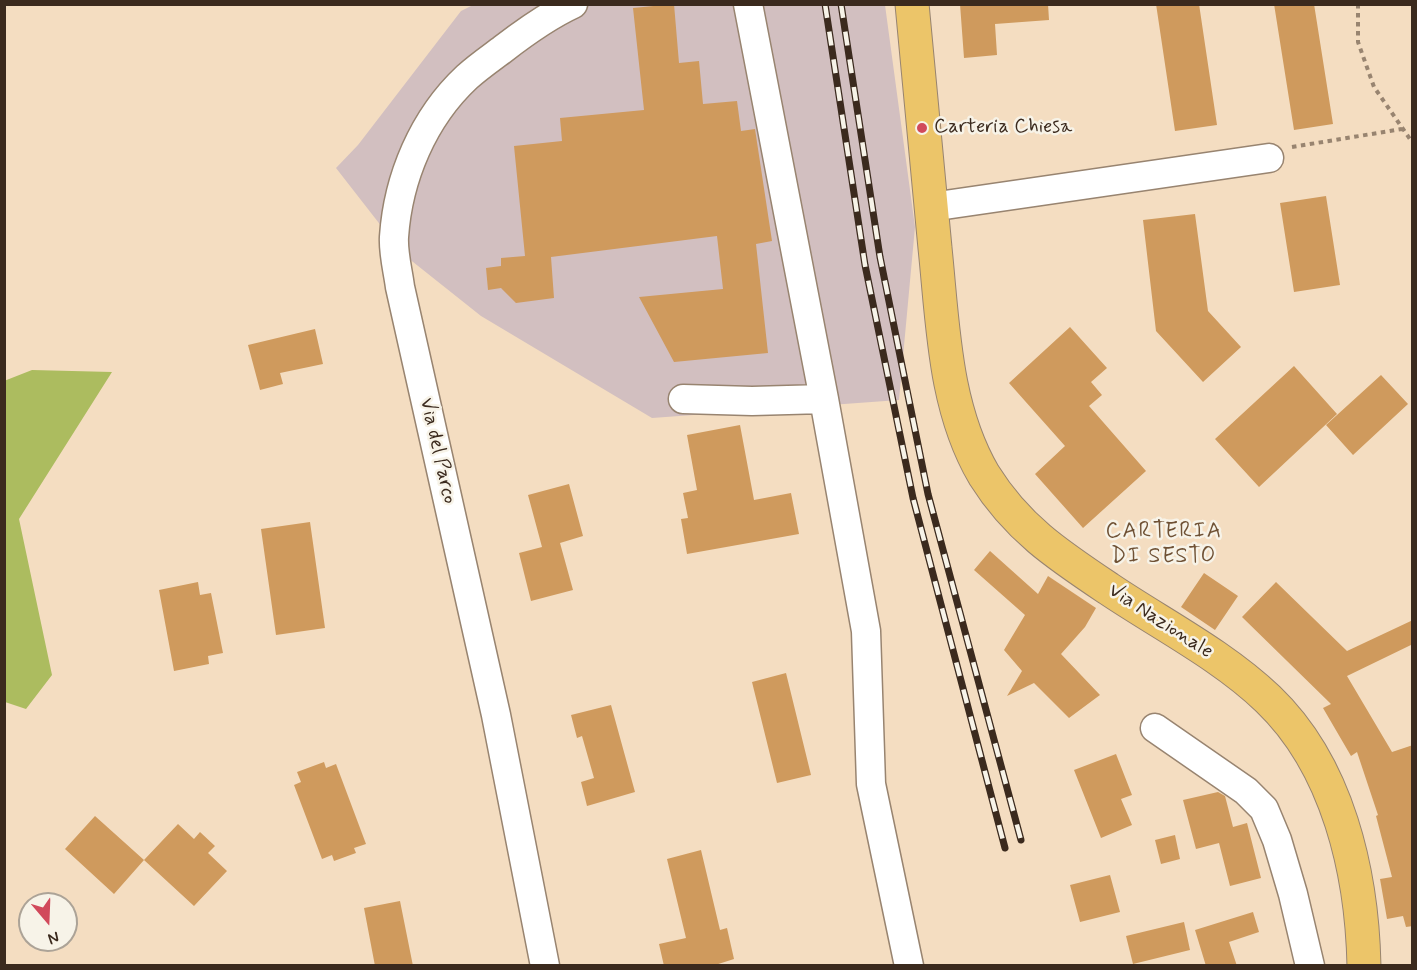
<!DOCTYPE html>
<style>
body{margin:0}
#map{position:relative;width:1417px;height:970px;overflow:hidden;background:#f4ddc1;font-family:Mynerve,sans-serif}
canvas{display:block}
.frame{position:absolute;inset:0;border:6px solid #3b2a1e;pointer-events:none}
.north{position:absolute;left:18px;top:892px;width:60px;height:60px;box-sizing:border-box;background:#f7f3e8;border:2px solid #aca397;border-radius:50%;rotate:161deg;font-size:16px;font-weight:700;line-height:24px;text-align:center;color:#3b2a1e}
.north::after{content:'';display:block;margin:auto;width:21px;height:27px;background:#d1495b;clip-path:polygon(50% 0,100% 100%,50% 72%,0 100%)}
</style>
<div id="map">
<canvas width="1417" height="970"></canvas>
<div class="frame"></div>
<div class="north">N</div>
</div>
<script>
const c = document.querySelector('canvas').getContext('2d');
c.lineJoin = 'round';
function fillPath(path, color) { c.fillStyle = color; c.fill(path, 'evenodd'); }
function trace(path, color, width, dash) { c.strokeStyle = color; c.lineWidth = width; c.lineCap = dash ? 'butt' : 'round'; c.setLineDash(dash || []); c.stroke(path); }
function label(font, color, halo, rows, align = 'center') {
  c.font = font + ' Mynerve,sans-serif'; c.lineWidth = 5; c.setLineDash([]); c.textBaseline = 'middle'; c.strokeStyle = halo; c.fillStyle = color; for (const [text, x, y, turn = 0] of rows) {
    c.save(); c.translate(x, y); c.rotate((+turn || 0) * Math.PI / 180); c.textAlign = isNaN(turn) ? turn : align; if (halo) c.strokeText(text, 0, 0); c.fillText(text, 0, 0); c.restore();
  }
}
fillPath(new Path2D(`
 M 473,5 L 885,5 L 915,227 L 899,400 L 652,418 L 481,316 L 403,254 L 336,168 L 358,145 L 461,11 Z`), '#d2bfc0');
fillPath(new Path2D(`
 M 32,370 L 112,372 L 19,519 L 52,675 L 26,709 L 5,702 L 4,381 Z`), '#acbc5f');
fillPath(new Path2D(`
 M 674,4 L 679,63 L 699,61 L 703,104 L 737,101 L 741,131 L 755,129 L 772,241 L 756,244 L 768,353 L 674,362 L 639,297 L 723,289 L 717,236 L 551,257 L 554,298 L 516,303 L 501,288 L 488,290 L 486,268 L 501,266 L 501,258 L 525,256 L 514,146 L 562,141 L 560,118 L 644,110 L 633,8 Z
 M 960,4 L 1048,4 L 1049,20 L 995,24 L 997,55 L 964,58 Z
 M 1156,4 L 1199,4 L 1217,125 L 1175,131 Z
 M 1274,4 L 1314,4 L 1333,124 L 1294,130 Z
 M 1326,196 L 1340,285 L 1294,292 L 1280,203 Z
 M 1195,214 L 1208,311 L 1241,347 L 1203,382 L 1156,331 L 1143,220 Z
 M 1070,327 L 1107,368 L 1091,382 L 1102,395 L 1089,406 L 1146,471 L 1083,528 L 1035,474 L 1065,446 L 1009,383 Z
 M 315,329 L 323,364 L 280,373 L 283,384 L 260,390 L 248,345 Z
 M 1294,366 L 1337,414 L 1259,487 L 1215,439 Z
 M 1381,375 L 1408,404 L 1353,455 L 1326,425 Z
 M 740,425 L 754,500 L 791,493 L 799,534 L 687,554 L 681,519 L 688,518 L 683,493 L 697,490 L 687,435 Z
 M 569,484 L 583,536 L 560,543 L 573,590 L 531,601 L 519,553 L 542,547 L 528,495 Z
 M 310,522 L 325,628 L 276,635 L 261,529 Z
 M 990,551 L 1038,594 L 1048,576 L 1096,608 L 1085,627 L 1061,654 L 1100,695 L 1069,718 L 1034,683 L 1007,696 L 1022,671 L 1004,650 L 1025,615 L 974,570 Z
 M 1204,573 L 1238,596 L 1215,630 L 1181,607 Z
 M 198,582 L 200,595 L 211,593 L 223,653 L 208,656 L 209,664 L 174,671 L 159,590 Z
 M 1276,582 L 1347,651 L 1413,620 L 1413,644 L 1347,676 L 1392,752 L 1413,745 L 1413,926 L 1406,927 L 1403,916 L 1387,919 L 1380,879 L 1392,877 L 1376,816 L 1378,815 L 1357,752 L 1351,756 L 1323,708 L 1331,704 L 1242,617 Z
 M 786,673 L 811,775 L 777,783 L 752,682 Z
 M 611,705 L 635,792 L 587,806 L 581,782 L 594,778 L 582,736 L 577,738 L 571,715 Z
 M 1116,754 L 1132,795 L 1121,799 L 1132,825 L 1101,838 L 1074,770 Z
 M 324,762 L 326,768 L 336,764 L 366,844 L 354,848 L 356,853 L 334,861 L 332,855 L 322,859 L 294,785 L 301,782 L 297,772 Z
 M 1218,792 L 1225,796 L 1233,827 L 1247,823 L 1261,878 L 1230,886 L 1219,843 L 1196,849 L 1183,800 Z
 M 95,816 L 144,860 L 114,894 L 65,849 Z
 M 178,824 L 194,839 L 200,832 L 215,846 L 208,853 L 227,871 L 194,906 L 144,860 Z
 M 1175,835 L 1180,859 L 1161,864 L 1155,840 Z
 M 701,850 L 720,930 L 727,928 L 734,959 L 712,966 L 664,966 L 659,944 L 686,938 L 667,859 Z
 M 1110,875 L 1120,912 L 1080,922 L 1070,885 Z
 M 400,901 L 413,966 L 375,966 L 364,908 Z
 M 1253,912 L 1259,932 L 1229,942 L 1237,966 L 1206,966 L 1195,930 Z
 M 1184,922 L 1190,950 L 1133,964 L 1126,936 Z`), '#cf9a5d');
const minor = new Path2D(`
 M 748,4 L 824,399 L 866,631 L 871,784 L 909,966
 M 931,207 L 1269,158
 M 683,399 L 752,401 L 824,399
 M 1155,728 L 1246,791 L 1264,809 L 1277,840 L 1293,894 L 1310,966
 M 545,966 L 496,715 L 400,287 C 398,271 393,253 394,237 C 398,178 423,118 467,77 C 478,67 491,58 503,49 C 525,32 547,16 573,4`);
const major = new Path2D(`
 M 912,4 C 919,86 927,167 935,248 C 943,324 944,407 984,475 C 1017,528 1058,555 1109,589 C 1161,624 1222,655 1268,699 C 1338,766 1362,872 1364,966`);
trace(minor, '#988470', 31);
trace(major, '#988470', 35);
trace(new Path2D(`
 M 1358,4 L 1358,42 L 1374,87 L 1412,142
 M 1292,147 L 1402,129`), '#988470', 4, [4.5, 4.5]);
trace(minor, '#fff', 28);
trace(major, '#ecc569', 33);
const rail = new Path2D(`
 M 825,4 L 865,265 L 913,498 L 1005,848
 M 841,4 L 880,257 L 928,494 L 1021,840`);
trace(rail, '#3b2a1e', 7);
trace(rail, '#f7f3e8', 4.5, [14]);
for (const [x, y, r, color] of [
 [922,128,6,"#d1495b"]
]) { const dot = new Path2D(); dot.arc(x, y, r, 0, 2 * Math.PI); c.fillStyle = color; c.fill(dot); trace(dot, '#f7f3e8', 2); }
label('20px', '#3b2a1e', '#f7f3e8', [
 ["Carteria Chiesa",934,128]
], 'left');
label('20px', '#3b2a1e', '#f7f3e8', [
 ["Via del Parco",437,451,77],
 ["Via Nazionale",1160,622,33]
]);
c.letterSpacing = '1.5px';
label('22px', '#6f5134', '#f7f3e8', [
 ["CARTERIA",1164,532],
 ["DI SESTO",1164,557]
]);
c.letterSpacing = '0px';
</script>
